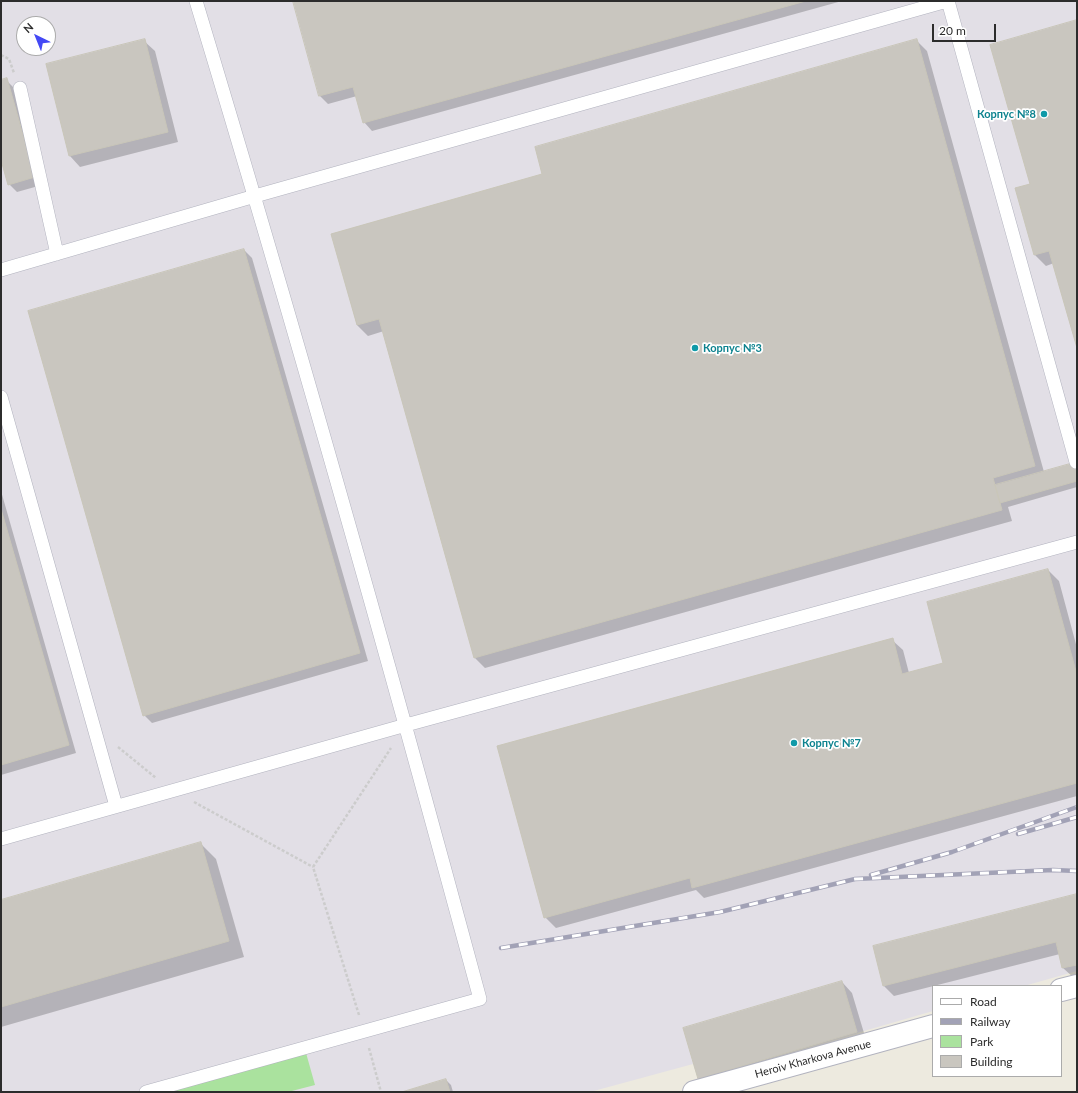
<!DOCTYPE html>
<meta charset="utf-8">
<style>
body{margin:0}
#map{position:relative;width:1078px;height:1093px;overflow:hidden;background:#edeadf;font-family:Lato,sans-serif}
canvas{display:block}
.frame{position:absolute;inset:0;border:2px solid #2c2c2c;pointer-events:none}
.legend{position:absolute;left:932px;top:985px;width:130px;height:92px;box-sizing:border-box;background:#fff;border:1px solid #ababab;margin:0;padding:5px 7px;list-style:none;font-size:12px;color:#2c2c2c}
.legend li{display:flex;align-items:center;gap:8px;height:20px}
.legend b{width:20px;border:1px solid #ababab}
.north{position:absolute;left:16px;top:16px;width:40px;height:40px;box-sizing:border-box;background:#fff;border:1px solid #ababab;border-radius:50%;rotate:317deg;font-size:11px;font-weight:700;line-height:16px;text-align:center;color:#2c2c2c}
.north::after{content:'';display:block;margin:auto;width:14px;height:18px;background:#4449f5;clip-path:polygon(50% 0,100% 100%,50% 72%,0 100%)}
.scale{position:absolute;left:932px;top:24px;width:64px;height:18px;box-sizing:border-box;border:2px solid #2c2c2c;border-top:0;padding-left:5px;font-size:12px;line-height:14px;white-space:nowrap;color:#2c2c2c;-webkit-text-stroke:3px #fff;paint-order:stroke}
</style>
<div id="map">
<canvas width="1078" height="1093"></canvas>
<div class="frame"></div>
<ul class="legend">
<li><b style="height:5px;background:#fff"></b>Road</li>
<li><b style="height:5px;background:#a2a2b6"></b>Railway</li>
<li><b style="height:11px;background:#aae29e"></b>Park</li>
<li><b style="height:11px;background:#c9c6bf"></b>Building</li>
</ul>
<div class="north">N</div>
<div class="scale">20 m</div>
</div>
<script>
const c = document.querySelector('canvas').getContext('2d');
c.lineJoin = 'round';
function fillPath(path, color) { c.fillStyle = color; c.fill(path, 'evenodd'); }
function trace(path, color, width, dash) { c.strokeStyle = color; c.lineWidth = width; c.lineCap = dash ? 'butt' : 'round'; c.setLineDash(dash || []); c.stroke(path); }
function label(font, color, halo, rows, align = 'center') {
  c.font = font + ' Lato,sans-serif'; c.lineWidth = 3.5; c.setLineDash([]); c.textBaseline = 'middle'; c.strokeStyle = halo; c.fillStyle = color; for (const [text, x, y, turn = 0] of rows) {
    c.save(); c.translate(x, y); c.rotate((+turn || 0) * Math.PI / 180); c.textAlign = isNaN(turn) ? turn : align; if (halo) c.strokeText(text, 0, 0); c.fillText(text, 0, 0); c.restore();
  }
}
fillPath(new Path2D(`
 M 1,1 L 1077,1 L 1077,971 L 1024,986 L 933,986 L 933,1011 L 698,1079 L 693,1064 L 590,1092 L 1,1092 ZM 24,24 L 48,24 L 48,48 L 24,48 Z`), '#e2dfe6');
fillPath(new Path2D(`
 M 306,1053 L 315,1085 L 288,1092 L 162,1092 Z`), '#aae29e');
fillPath(new Path2D(`
 M 294,1 L 842,1 L 372,131 L 364,122 L 357,96 L 328,104 L 320,96 Z
 M 1077,21 L 1077,344 L 1054,263 L 1046,266 L 1035,255 L 1016,189 L 1032,184 Z
 M 144,41 L 155,51 L 178,142 L 80,167 L 70,156 Z
 M 917,41 L 927,51 L 1044,472 L 1077,463 L 1077,487 L 1008,507 L 1012,521 L 485,668 L 475,658 L 384,331 L 368,336 L 357,325 L 332,234 L 543,175 Z
 M 6,80 L 14,88 L 42,185 L 17,192 L 9,184 L 1,157 L 1,81 Z
 M 244,250 L 252,258 L 368,661 L 152,723 L 144,715 Z
 M 1,491 L 76,753 L 1,775 Z
 M 1048,570 L 1059,581 L 1077,648 L 1077,796 L 704,898 L 696,890 L 556,928 L 545,917 L 892,640 L 903,650 L 909,673 L 944,664 Z
 M 200,843 L 216,859 L 244,957 L 1,1027 L 1,901 Z
 M 1077,895 L 1077,978 L 1074,978 L 1063,968 L 1060,954 L 894,996 L 884,986 Z
 M 842,982 L 852,993 L 867,1043 L 710,1090 L 699,1079 L 684,1029 Z
 M 446,1080 L 451,1085 L 453,1092 L 406,1092 Z`), '#0003');
const building = new Path2D(`
 M 293,1 L 806,1 L 363,123 L 353,87 L 319,96 Z
 M 1077,20 L 1077,348 L 1049,251 L 1034,255 L 1015,188 L 1030,184 L 990,45 Z
 M 145,39 L 168,132 L 69,156 L 46,64 Z
 M 917,39 L 1035,466 L 993,478 L 1002,510 L 474,658 L 379,319 L 357,325 L 331,234 L 542,174 L 535,147 Z
 M 7,78 L 35,177 L 8,185 L 1,160 L 1,80 Z
 M 244,249 L 360,653 L 143,716 L 28,311 Z
 M 1077,462 L 1077,481 L 1000,503 L 995,485 Z
 M 1,509 L 69,745 L 1,765 Z
 M 1048,569 L 1077,675 L 1077,783 L 692,888 L 690,878 L 544,918 L 497,746 L 893,638 L 902,674 L 943,663 L 927,602 Z
 M 201,842 L 229,941 L 1,1007 L 1,900 Z
 M 1077,894 L 1077,965 L 1062,968 L 1056,942 L 883,986 L 873,946 Z
 M 842,981 L 857,1032 L 698,1079 L 683,1028 Z
 M 446,1079 L 450,1092 L 402,1092 Z`);
fillPath(building, '#c9c6bf');
trace(building, '#c9c6b9', 1);
const lane = new Path2D(`
 M 948,1 L 1076,462
 M 20,88 L 57,254
 M 1,270 L 255,196 L 947,1
 M 1,397 L 116,806
 M 1,839 L 406,725 L 1077,542
 M 146,1092 L 480,999 C 390,665 296,332 196,1`);
const secondary = new Path2D(`
 M 1061,990 L 1077,986
 M 694,1092 L 933,1026`);
trace(lane, '#b2b3bf', 14);
trace(secondary, '#b2b3bf', 24);
trace(new Path2D(`
 M 1,55 L 9,59 L 14,73
 M 118,747 L 156,778
 M 194,802 L 313,867
 M 359,1015 L 313,867 L 391,748
 M 369,1048 L 381,1092`), '#ccc', 2.5, [3, 2]);
trace(lane, '#fff', 13);
trace(secondary, '#fff', 22);
const rail = new Path2D(`
 M 1018,834 L 1077,817
 M 871,875 L 952,852 L 1077,807
 M 501,948 L 720,912 L 855,879 L 1053,870 L 1077,871`);
trace(rail, '#a2a2b6', 4.5);
trace(rail, '#fff', 3, [9]);
for (const [x, y, r, color] of [
 [1044,114,4,"#0f9aa8"],
 [695,348,4,"#0f9aa8"],
 [794,743,4,"#0f9aa8"]
]) { const dot = new Path2D(); dot.arc(x, y, r, 0, 2 * Math.PI); c.fillStyle = color; c.fill(dot); trace(dot, '#fff', 1.5); }
label('bold 11px', '#0d838f', '#fff', [
 ["Корпус №8",1036,114,"right"],
 ["Корпус №3",703,348],
 ["Корпус №7",802,743]
], 'left');
label('11px', '#2c2c2c', '#fff', [
 ["Heroiv Kharkova Avenue",813,1059,-15]
]);
</script>
